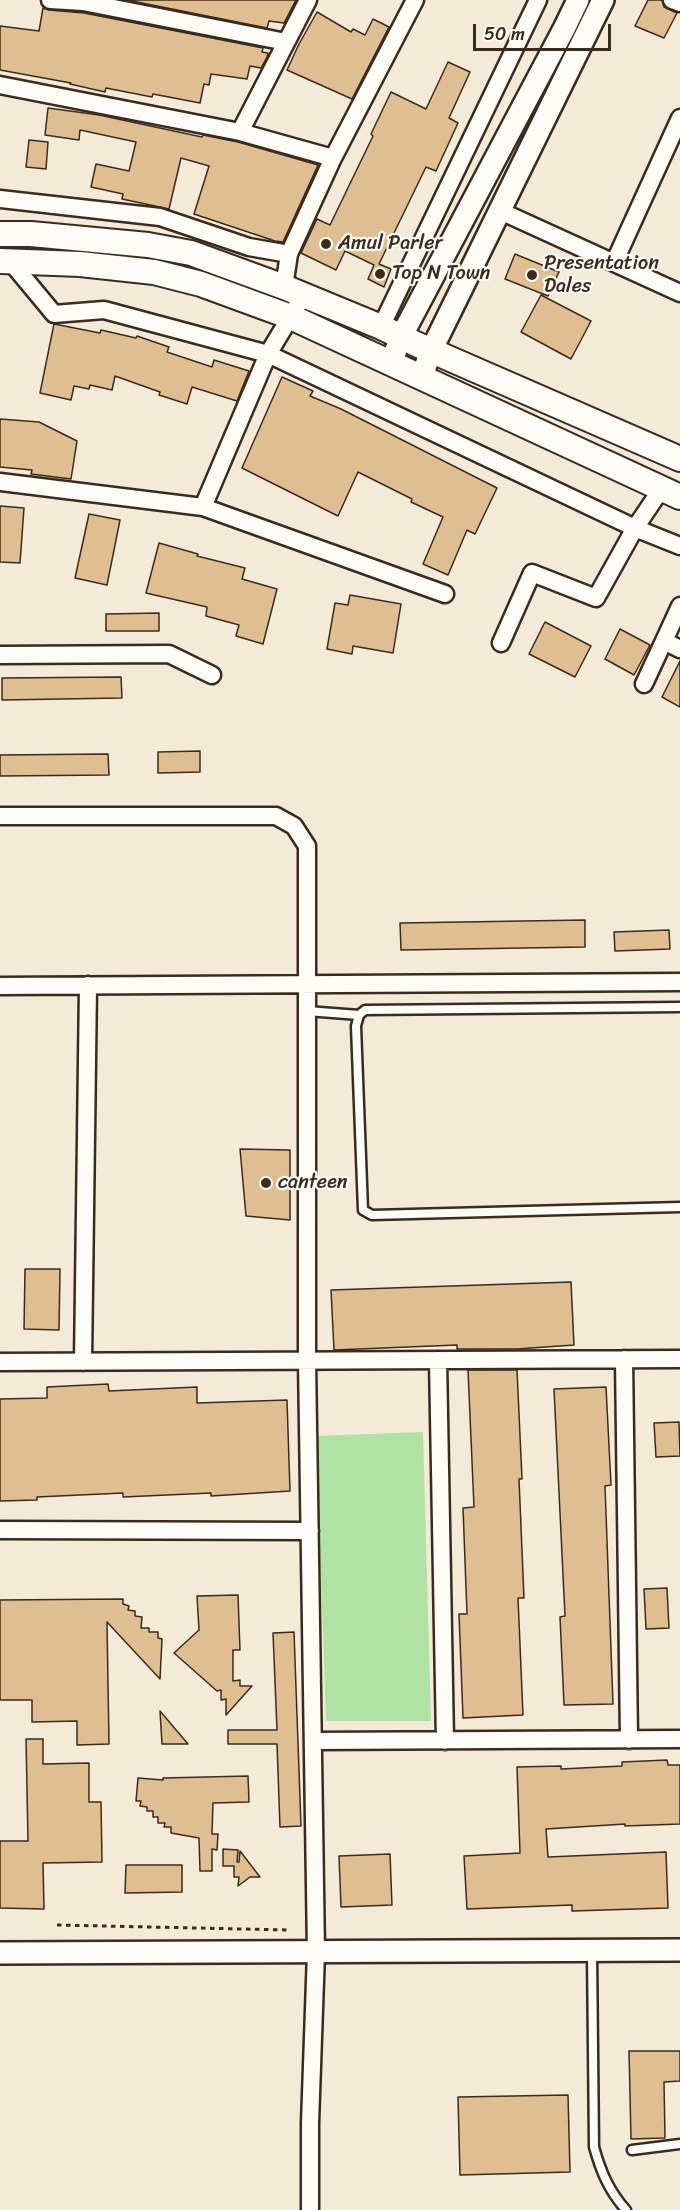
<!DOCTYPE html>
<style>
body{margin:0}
#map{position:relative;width:680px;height:2210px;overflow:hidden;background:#f4ead8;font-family:Sriracha,sans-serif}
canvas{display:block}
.scale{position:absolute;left:473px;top:24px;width:138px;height:27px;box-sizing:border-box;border:3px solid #3b2a1e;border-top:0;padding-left:8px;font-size:18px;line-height:21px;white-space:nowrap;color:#3b2a1e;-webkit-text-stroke:4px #fdfcf7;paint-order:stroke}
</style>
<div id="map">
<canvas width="680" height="2210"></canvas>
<div class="scale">50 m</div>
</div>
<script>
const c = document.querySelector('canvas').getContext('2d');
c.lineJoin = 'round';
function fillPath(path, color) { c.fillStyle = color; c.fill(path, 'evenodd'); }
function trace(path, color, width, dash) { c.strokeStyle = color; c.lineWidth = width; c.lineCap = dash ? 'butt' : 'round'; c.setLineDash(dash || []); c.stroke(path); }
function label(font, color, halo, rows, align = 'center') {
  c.font = font + ' Sriracha,sans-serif'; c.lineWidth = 4.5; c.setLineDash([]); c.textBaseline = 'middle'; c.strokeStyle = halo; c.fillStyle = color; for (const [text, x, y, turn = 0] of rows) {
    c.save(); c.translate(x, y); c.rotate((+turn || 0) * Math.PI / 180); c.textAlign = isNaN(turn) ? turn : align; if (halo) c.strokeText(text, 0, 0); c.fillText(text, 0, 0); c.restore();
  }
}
fillPath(new Path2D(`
 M 423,1432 L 431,1721 L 326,1721 L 316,1436 Z`), '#b0e2a3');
const building = new Path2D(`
 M 127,0 L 296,0 L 284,23 L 269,21 L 267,28 Z
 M 648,0 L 662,0 L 664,7 L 677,13 L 664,38 L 635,26 Z
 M 43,8 L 49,10 L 84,13 L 263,48 L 262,52 L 268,53 L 267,57 L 261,68 L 250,66 L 247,79 L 211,74 L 209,85 L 204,84 L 200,103 L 153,94 L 152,97 L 106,88 L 105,92 L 70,84 L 71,83 L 0,70 L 0,26 L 39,31 Z
 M 317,12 L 351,32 L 353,29 L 365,35 L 373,19 L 389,27 L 352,99 L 287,70 L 299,44 Z
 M 448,62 L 470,72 L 449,118 L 458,123 L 436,171 L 426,167 L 379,264 L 391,269 L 384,287 L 368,279 L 374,265 L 345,251 L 336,270 L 301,253 L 317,219 L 330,225 L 373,136 L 371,134 L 391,92 L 426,109 Z
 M 48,108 L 99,115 L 202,137 L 203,135 L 238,142 L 318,165 L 283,242 L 275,241 L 194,214 L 209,166 L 181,158 L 169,209 L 122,199 L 123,194 L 91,187 L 96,164 L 129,171 L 136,142 L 80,130 L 79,140 L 45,135 Z
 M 29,140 L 48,142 L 46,169 L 26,167 Z
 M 515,254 L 559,272 L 548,296 L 505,279 Z
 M 541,295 L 591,321 L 571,359 L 521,332 Z
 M 54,324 L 100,333 L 101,330 L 136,338 L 137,336 L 169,347 L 167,352 L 212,367 L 214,360 L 249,371 L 237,401 L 192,387 L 187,404 L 159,395 L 160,392 L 115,376 L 112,390 L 90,385 L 89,389 L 74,386 L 71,400 L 40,393 Z
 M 282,377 L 313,391 L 310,396 L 341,409 L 497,488 L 475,534 L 467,530 L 448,575 L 423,564 L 443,517 L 411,502 L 412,499 L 358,472 L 338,516 L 242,468 Z
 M 0,419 L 39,422 L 77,441 L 71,479 L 31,474 L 32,470 L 0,467 Z
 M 0,506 L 24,508 L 20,563 L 0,562 Z
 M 89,514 L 120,520 L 107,585 L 75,578 Z
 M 159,543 L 198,554 L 197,556 L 245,568 L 242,579 L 277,589 L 263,644 L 236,636 L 239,625 L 206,616 L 207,607 L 146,593 Z
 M 350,595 L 401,604 L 393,653 L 353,646 L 352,654 L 327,649 L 335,603 L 348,605 Z
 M 159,613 L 159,631 L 106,631 L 106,614 Z
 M 545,622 L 591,646 L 575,677 L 529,654 Z
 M 620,629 L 650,645 L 634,675 L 605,659 Z
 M 680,661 L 680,707 L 662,697 Z
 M 121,677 L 122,698 L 2,700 L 2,678 Z
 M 200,751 L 200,772 L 158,773 L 158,752 Z
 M 108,754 L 109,775 L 0,776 L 0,755 Z
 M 585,920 L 585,947 L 401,950 L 400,923 Z
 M 669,930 L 670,949 L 615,951 L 614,932 Z
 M 240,1149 L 290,1150 L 290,1220 L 246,1216 Z
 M 25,1269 L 60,1269 L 59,1330 L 24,1329 Z
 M 571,1282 L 574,1345 L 517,1349 L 457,1349 L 457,1345 L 334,1350 L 331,1290 Z
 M 468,1370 L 517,1370 L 522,1479 L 519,1479 L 524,1598 L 518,1598 L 523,1715 L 463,1718 L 459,1614 L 467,1614 L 463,1508 L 474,1507 Z
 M 108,1384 L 109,1391 L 197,1387 L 197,1403 L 287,1400 L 290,1491 L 211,1496 L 211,1493 L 123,1497 L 123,1493 L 37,1497 L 37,1500 L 0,1501 L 0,1399 L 47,1398 L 47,1387 Z
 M 606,1387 L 611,1485 L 605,1486 L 613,1704 L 564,1705 L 560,1617 L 565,1616 L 554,1389 Z
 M 679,1422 L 680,1456 L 656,1457 L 654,1423 Z
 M 667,1588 L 669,1628 L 646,1629 L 644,1589 Z
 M 238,1595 L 240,1650 L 233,1650 L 233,1681 L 240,1680 L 240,1686 L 252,1686 L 226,1715 L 226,1699 L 221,1700 L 221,1690 L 217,1691 L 174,1653 L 199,1630 L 197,1596 Z
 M 123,1599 L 123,1604 L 129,1606 L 128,1610 L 135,1611 L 135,1616 L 142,1617 L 141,1628 L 149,1628 L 149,1632 L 158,1632 L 158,1638 L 162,1639 L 160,1679 L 107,1622 L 109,1744 L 77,1745 L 77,1721 L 32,1722 L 32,1700 L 0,1700 L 0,1600 Z
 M 294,1632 L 301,1826 L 280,1827 L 277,1744 L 228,1744 L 228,1730 L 277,1730 L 273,1633 Z
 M 160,1711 L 188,1744 L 162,1744 Z
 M 26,1739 L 43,1739 L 43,1764 L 89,1763 L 89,1802 L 101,1802 L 102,1862 L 43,1863 L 44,1909 L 0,1908 L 0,1841 L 28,1841 Z
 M 667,1760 L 668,1765 L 680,1765 L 680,1824 L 625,1826 L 625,1824 L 546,1829 L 548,1857 L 666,1852 L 668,1908 L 572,1911 L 572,1905 L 467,1909 L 464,1856 L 520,1853 L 517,1767 L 561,1766 L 561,1769 L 622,1766 L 622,1762 Z
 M 248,1776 L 249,1802 L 213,1803 L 212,1834 L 218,1834 L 217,1850 L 212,1849 L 212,1871 L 200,1871 L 199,1838 L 171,1833 L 171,1827 L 164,1827 L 165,1823 L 158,1823 L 158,1817 L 153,1817 L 153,1811 L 147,1811 L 147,1807 L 140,1806 L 141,1801 L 136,1801 L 138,1778 L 163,1780 L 163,1778 Z
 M 223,1849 L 238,1850 L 237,1862 L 239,1862 L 240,1851 L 260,1877 L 250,1877 L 238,1886 L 239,1877 L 234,1877 L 234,1866 L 223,1866 Z
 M 390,1854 L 392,1905 L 341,1907 L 339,1856 Z
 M 126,1865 L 182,1865 L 182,1892 L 125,1893 Z
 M 629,2051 L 680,2051 L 680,2081 L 664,2082 L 665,2138 L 631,2139 Z
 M 568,2095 L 570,2172 L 460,2175 L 458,2097 Z`);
fillPath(building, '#dfbf91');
trace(building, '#3b2a1e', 1.5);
const service = new Path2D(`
 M 680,1007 L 365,1010 L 359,1015 L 356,1026 L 363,1210 L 372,1215 L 680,1207
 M 307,1011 L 359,1015
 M 592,1952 L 594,2147 C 601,2172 609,2191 626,2210
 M 632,2150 L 680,2144`);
const minor = new Path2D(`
 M 50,0 L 83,2 L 286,42
 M 672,0 L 680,3
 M 0,85 L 240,132 L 333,158
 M 240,132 L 308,0
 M 0,199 L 160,217 L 249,247 L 289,254
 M 498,210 L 680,293
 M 10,261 L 54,314 L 104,310 L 268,354 L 635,528 L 680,546
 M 614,263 L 680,118
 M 284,287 L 289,254 L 333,158 L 415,0
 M 381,327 L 538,0
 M 0,482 L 203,507 L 445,594
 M 203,507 L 268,354 L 303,296
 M 680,606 L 664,641 L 680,649
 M 501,643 L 532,573 L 596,598 L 635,528 L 662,488
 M 0,655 L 169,654 L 212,675
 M 644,684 L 664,641
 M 0,816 L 276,816 L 294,826 L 307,846 L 307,1361 L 316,1952 L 310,2123 L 310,2210
 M 0,986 L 680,982
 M 624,1359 L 629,1740
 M 438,1360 L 445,1741
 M 0,1362 L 680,1359
 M 83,1362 L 88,985
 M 0,1530 L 310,1531
 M 313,1741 L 680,1739`);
const tertiary = new Path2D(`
 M 391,363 L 401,337 L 565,27 L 578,0
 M 422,376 L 431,351 L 603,0
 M 0,1953 L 680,1950`);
const secondary = new Path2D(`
 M 0,234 L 31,234 L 148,245 L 191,253 L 284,287 L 381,327 L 416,344 L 680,459
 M 0,261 L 80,264 L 154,272 L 201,284 L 291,317 L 680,497`);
trace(service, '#3b2a1e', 13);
trace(minor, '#3b2a1e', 21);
trace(tertiary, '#3b2a1e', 26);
trace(secondary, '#3b2a1e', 28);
trace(new Path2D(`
 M 57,1925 L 289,1930`), '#3b2a1e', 3, [4.5, 4.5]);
trace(service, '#fdfcf7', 8);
trace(minor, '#fdfcf7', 16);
trace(tertiary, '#fdfcf7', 21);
trace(secondary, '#fdfcf7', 24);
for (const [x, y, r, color] of [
 [326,244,6,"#3b2a1e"],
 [380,274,6,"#3b2a1e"],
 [532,275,6,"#3b2a1e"],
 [266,1183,6,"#3b2a1e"]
]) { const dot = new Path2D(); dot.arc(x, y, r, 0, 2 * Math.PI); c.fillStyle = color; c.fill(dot); trace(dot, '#fdfcf7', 2); }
label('20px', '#3b2a1e', '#fdfcf7', [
 ["Amul Parler",338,244],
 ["Presentation",544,264],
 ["Dales",544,287],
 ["Top N Town",392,274],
 ["canteen",278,1183]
], 'left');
</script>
